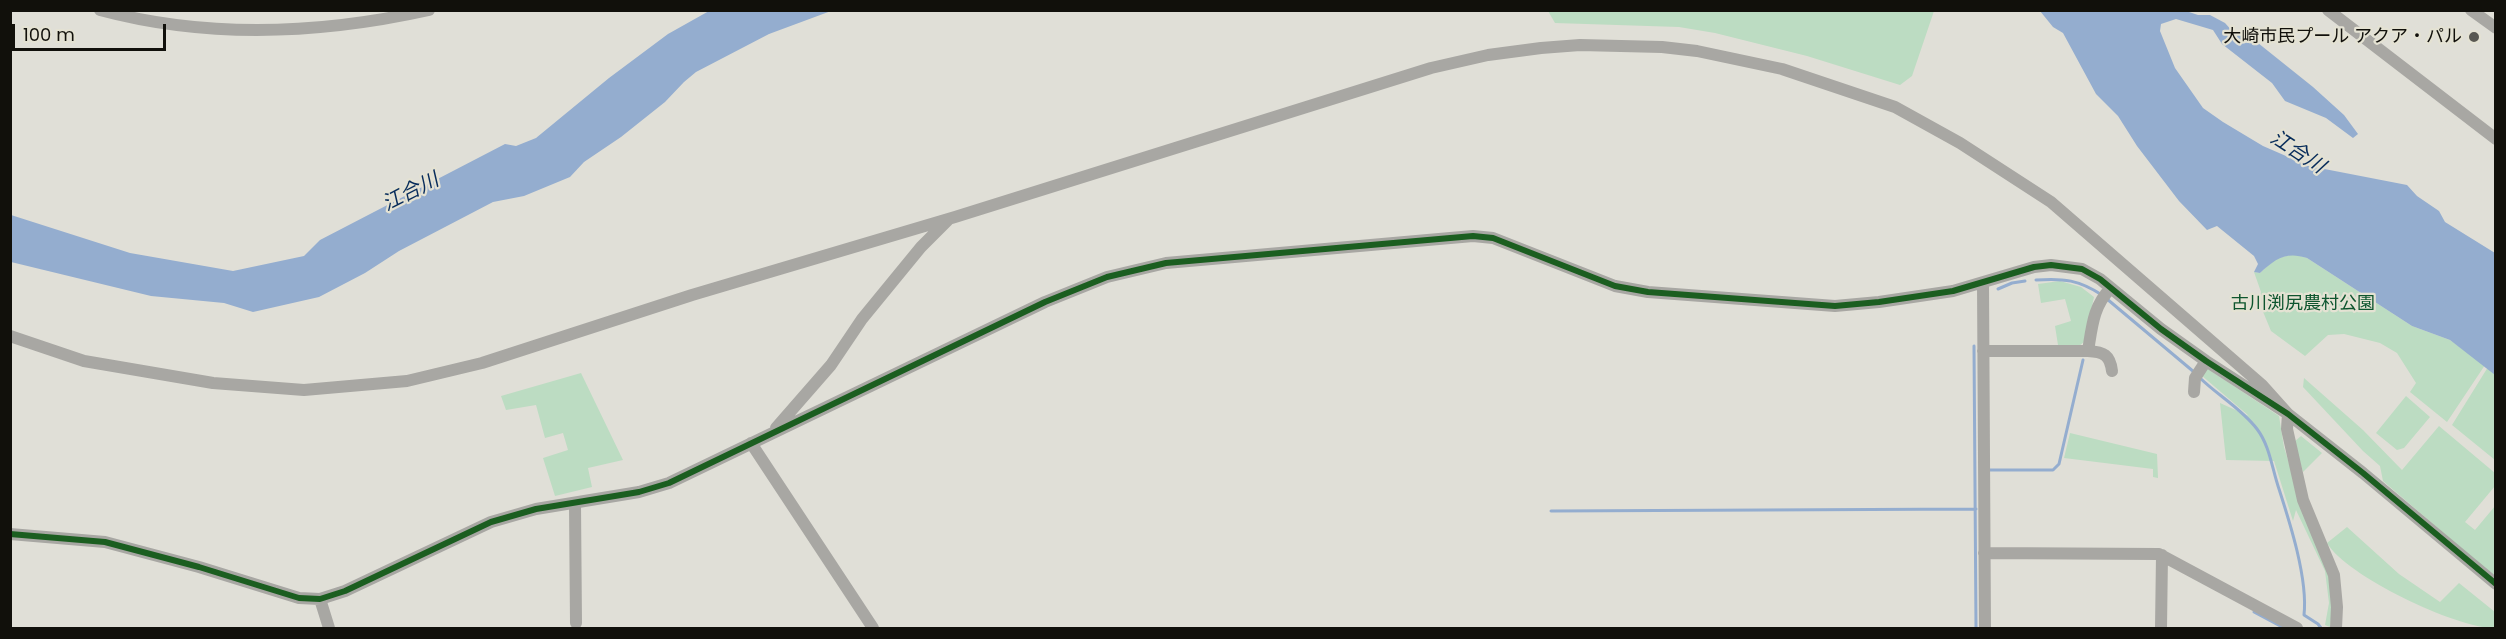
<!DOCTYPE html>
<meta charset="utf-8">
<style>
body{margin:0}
#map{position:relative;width:2506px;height:639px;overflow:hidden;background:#e0dfd7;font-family:Poppins,sans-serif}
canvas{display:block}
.frame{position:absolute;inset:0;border:12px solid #11100b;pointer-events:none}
.scale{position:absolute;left:12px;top:24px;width:154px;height:27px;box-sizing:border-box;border:3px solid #11100b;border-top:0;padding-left:8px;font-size:18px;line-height:21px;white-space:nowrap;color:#11100b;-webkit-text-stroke:4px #e4e2d3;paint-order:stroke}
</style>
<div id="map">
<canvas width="2506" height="639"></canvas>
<div class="frame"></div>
<div class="scale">100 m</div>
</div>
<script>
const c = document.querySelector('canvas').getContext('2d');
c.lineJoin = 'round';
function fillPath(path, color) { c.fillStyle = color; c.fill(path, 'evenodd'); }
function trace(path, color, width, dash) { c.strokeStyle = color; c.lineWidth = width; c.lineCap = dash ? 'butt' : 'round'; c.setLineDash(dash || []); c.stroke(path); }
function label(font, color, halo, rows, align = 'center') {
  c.font = font + ' Poppins,"Noto Sans JP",sans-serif'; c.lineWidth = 4.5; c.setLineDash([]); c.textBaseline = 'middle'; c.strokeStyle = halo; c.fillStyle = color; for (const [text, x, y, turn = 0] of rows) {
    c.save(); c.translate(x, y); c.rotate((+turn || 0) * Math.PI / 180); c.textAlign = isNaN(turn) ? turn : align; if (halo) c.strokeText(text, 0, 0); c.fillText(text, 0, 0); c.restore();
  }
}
fillPath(new Path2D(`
 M 1548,11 L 1934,11 L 1912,76 L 1900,85 L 1807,56 L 1715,33 L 1679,27 L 1555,23 Z
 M 2293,254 L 2307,258 L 2412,326 L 2450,340 L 2485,365 L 2447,422 L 2410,392 L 2416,383 L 2397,353 L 2380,343 L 2344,334 L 2328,335 L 2305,356 L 2271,331 L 2259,302 L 2261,292 L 2254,272 L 2260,273 L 2275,259 Z
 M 2060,281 L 2081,287 L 2094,297 L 2084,342 L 2079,346 L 2058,345 L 2055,326 L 2071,321 L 2065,299 L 2041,303 L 2038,284 Z
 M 2205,367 L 2279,416 L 2284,447 L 2300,499 L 2329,566 L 2333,602 L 2330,627 L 2325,625 L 2329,603 L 2325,571 L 2296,510 L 2293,521 L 2274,461 L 2226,460 L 2220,403 L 2249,416 L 2201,375 Z
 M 2488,367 L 2495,375 L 2495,460 L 2452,425 Z
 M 581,373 L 623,460 L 588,468 L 592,487 L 555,496 L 543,458 L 568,450 L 563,433 L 545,438 L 536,405 L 506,410 L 501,396 Z
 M 2304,378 L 2363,430 L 2402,470 L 2439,426 L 2495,473 L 2495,486 L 2465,522 L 2475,530 L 2495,506 L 2495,577 L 2383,481 L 2380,466 L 2363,451 L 2303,387 Z
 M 2406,396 L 2430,417 L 2404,448 L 2397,450 L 2376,433 Z
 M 2070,433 L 2157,454 L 2158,478 L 2153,477 L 2153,469 L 2064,458 Z
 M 2301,436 L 2322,453 L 2303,472 L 2294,442 Z
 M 2347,527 L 2399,574 L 2440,602 L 2459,583 L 2495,612 L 2495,628 C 2458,629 2346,576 2327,543 Z`), '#bcdcc2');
fillPath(new Path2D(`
 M 709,11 L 831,11 L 769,34 L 696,72 L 684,82 L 665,102 L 621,137 L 584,162 L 570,177 L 524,196 L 493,202 L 399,251 L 365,273 L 319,297 L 253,312 L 224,303 L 151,296 L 11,262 L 11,215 L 130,253 L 233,271 L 304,256 L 320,240 L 505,144 L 516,146 L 536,138 L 609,78 L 668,34 Z
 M 2040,11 L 2186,11 L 2198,15 L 2210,15 L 2225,23 L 2234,33 L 2253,39 L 2313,87 L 2344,115 L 2358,134 L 2353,138 L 2326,118 L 2285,101 L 2272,83 L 2222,44 L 2213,30 L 2176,19 L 2161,24 L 2160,31 L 2175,68 L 2203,108 L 2223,122 L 2263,146 L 2309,166 L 2407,185 L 2417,196 L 2439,211 L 2445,222 L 2495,253 L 2495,375 L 2450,340 L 2412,326 L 2307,258 C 2286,251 2275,259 2260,273 L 2254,272 L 2258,264 L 2254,256 L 2217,226 L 2207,230 L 2179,201 L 2137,146 L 2118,116 L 2096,94 L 2063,33 L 2053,27 Z`), '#94adcf');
trace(new Path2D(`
 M 2036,280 C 2064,278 2079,280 2102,295
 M 1998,289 L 2012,283 L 2025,281
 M 2107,299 L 2194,372
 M 1974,346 L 1976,628
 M 2199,377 C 2217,395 2241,408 2257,429 C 2270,446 2272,469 2279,489 C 2290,523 2308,579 2304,615 L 2318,624 L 2321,628
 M 1988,470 L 2053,470 L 2059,464 L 2083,360
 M 1551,511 L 1976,509
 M 2254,612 L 2284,628`), '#94adcf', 3);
trace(new Path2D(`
 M 100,10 C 208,39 321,34 429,10
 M 2328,10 L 2496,139
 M 2471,10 L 2496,28
 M 1983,283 L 1985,628
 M 10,336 L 84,361 L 213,383 L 304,390 L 407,381 L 482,363 L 692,295 L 955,217 L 1431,68 L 1488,55 L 1541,48 L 1580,45 L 1662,47 L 1697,51 L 1782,69 L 1895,107 L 1960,143 L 2051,202 L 2262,385 L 2288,414 L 2287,429 L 2303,500 L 2334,575 L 2337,607 L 2336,628
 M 1983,351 L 2088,351 C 2092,327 2093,306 2111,288
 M 2088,351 C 2104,352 2110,355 2112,371
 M 2194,392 L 2195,378 L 2206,361
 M 776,428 L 831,365 L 862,319 L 921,247 L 948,220
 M 751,443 L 873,628
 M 575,504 L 576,623
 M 10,534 L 105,542 L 199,567 L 299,598 L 320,599 L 345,591 L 491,522 L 536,509 L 639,492 L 669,483 L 1045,302 L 1107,277 L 1166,263 L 1473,236 L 1493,238 L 1615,286 L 1648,292 L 1835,306 L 1879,302 L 1953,291 L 2034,267 L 2051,265 L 2082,269 L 2100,279 L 2161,329 L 2206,361 L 2288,414 L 2363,473 L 2496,584
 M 1984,553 L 2159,554 L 2297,628
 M 320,599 L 329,628
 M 2161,628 L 2162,555`), '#a8a7a3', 12);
trace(new Path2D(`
 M 10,534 L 105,542 L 199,567 L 299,598 L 320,599 L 345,591 L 491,522 L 536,509 L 639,492 L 669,483 L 1045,302 L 1107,277 L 1166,263 L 1473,236 L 1493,238 L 1615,286 L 1648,292 L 1835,306 L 1879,302 L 1953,291 L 2034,267 L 2051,265 L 2082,269 L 2100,279 L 2161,329 L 2206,361 L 2288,414 L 2363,473 L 2496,584`), '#1b5e20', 6);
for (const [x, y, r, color] of [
 [2474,37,6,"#595852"]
]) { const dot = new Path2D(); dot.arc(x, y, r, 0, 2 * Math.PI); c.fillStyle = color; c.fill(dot); trace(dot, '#e4e2d3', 2); }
label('18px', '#11100b', '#e4e2d3', [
 ["大崎市民プール アクア・パル",2462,37]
], 'right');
label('18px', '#0d552e', '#e4e2d3', [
 ["古川渕尻農村公園",2303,304]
]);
label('italic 20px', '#072c5b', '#e4e2d3', [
 ["江合川",2297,153,33],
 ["江合川",411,193,-27]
]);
</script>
